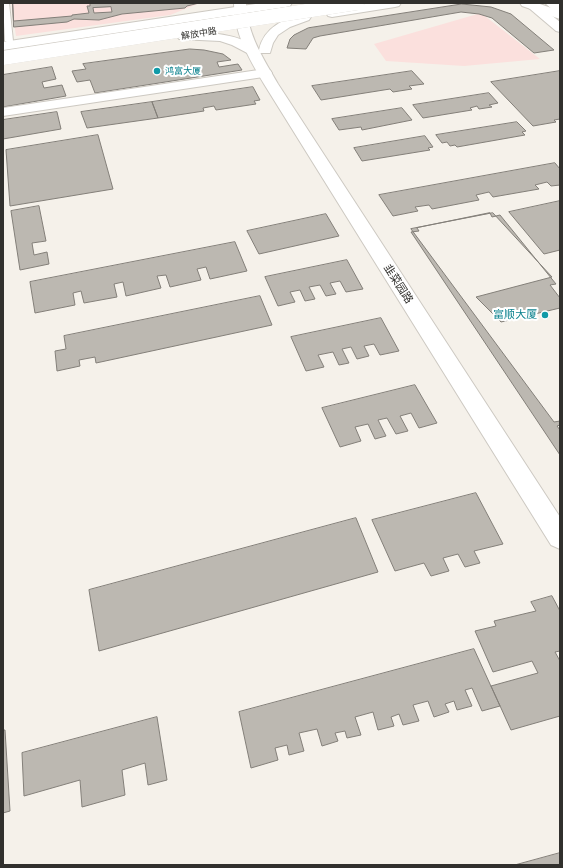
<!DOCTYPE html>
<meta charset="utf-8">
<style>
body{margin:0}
#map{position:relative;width:563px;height:868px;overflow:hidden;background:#f5f1ea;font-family:"Noto Serif",serif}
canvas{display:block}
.frame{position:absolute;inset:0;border:4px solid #31302d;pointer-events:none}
</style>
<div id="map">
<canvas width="563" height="868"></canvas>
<div class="frame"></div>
</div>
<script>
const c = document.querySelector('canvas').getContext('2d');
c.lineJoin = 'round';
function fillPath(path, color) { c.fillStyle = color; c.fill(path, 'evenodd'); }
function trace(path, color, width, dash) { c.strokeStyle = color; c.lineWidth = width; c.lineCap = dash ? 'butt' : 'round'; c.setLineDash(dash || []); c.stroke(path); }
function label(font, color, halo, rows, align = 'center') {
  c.font = font + ' "Noto Serif","Noto Sans SC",serif'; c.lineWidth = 4; c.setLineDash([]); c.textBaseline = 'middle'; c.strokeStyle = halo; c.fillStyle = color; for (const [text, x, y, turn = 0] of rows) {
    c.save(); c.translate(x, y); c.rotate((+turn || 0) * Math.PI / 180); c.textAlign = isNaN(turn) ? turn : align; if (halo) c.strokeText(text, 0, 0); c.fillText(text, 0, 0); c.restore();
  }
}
fillPath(new Path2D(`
 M 11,3 L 200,3 L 170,15 L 16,36 Z
 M 481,13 L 540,59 L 464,66 L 386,61 L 374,44 Z`), '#fbe0dd');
const building = new Path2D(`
 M 13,3 L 199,3 L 187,6 L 185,8 L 122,14 L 99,20 L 74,19 L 67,22 L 14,27 Z
 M 13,3 L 90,3 L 90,6 L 87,6 L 89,13 L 72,15 L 72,16 L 14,21 Z
 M 462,4 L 491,7 L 511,14 L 554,50 L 534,53 L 492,18 L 479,14 L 461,12 L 320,36 L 313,38 L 306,49 L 287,48 L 290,39 L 294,35 L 308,28 Z
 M 111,7 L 112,12 L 94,13 L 93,8 Z
 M 190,49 L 204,50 L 223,54 L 231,60 L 217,62 L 219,67 L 238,64 L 242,70 L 95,93 L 90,80 L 77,82 L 72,71 L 86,69 L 83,64 Z
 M 52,67 L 56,79 L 42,82 L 44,88 L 62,85 L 66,96 L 3,107 L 3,75 Z
 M 412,71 L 424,84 L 409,86 L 412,89 L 393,92 L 390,89 L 321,100 L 312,86 Z
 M 560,71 L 560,119 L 554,120 L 556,122 L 533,126 L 491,82 Z
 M 253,87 L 260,100 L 254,101 L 256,104 L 216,110 L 214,106 L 203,108 L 204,111 L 158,118 L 152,102 Z
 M 489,93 L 498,103 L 489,105 L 492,107 L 479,109 L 477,106 L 470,108 L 472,110 L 423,118 L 413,105 Z
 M 152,102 L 158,118 L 87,128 L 81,112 Z
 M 402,108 L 412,120 L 362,130 L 361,127 L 339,130 L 332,119 Z
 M 57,112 L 61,129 L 3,139 L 3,120 Z
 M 517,122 L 526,131 L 522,132 L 525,135 L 457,147 L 455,145 L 450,146 L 447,142 L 442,143 L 436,135 Z
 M 98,135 L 113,189 L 10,206 L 6,150 Z
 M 425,136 L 433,147 L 428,148 L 430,150 L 362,161 L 354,148 Z
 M 555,163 L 560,169 L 560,185 L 551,186 L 547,182 L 535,185 L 539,189 L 493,197 L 489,192 L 476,195 L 479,200 L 432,209 L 429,205 L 415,207 L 418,211 L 393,216 L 379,195 Z
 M 560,201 L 560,250 L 544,254 L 509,212 Z
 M 39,206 L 46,241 L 32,243 L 34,255 L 47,252 L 49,264 L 20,270 L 11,211 Z
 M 490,213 L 492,217 L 500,215 L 556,284 L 550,285 L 560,298 L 560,425 L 557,426 L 560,430 L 560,455 L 411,232 L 419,231 L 417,228 Z
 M 493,213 L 552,277 L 476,297 L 501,322 L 560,308 L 560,421 L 554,422 L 411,229 Z
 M 326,214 L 339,236 L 259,254 L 247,231 Z
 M 235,242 L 247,271 L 210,279 L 206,267 L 197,269 L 201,280 L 170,287 L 166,275 L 157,276 L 161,288 L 126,296 L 123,282 L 114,284 L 117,297 L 84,303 L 81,291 L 73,293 L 75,305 L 35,313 L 30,282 Z
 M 347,260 L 363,289 L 346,292 L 340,281 L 330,283 L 336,294 L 326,296 L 320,285 L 309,287 L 315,299 L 305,301 L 300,290 L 290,292 L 295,302 L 278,306 L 265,277 Z
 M 260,296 L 272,325 L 96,363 L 95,357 L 79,360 L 80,366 L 57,371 L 55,351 L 66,349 L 64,336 Z
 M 381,318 L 399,351 L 380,355 L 374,344 L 364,346 L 369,356 L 357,359 L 351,347 L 342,349 L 349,363 L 339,365 L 333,352 L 318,355 L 324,367 L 306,371 L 291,337 Z
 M 415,385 L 437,423 L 419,428 L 411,413 L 400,416 L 408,431 L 396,434 L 387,418 L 378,420 L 386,436 L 375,439 L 368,424 L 355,427 L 361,441 L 340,447 L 322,408 Z
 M 476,493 L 503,544 L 474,551 L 480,563 L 465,567 L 458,554 L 443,558 L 449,571 L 431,576 L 424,563 L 395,571 L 372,520 Z
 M 356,518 L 378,572 L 99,651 L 89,590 Z
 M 552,596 L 560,611 L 560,651 L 555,652 L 560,661 L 560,716 L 511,730 L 491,686 L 538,673 L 532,661 L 493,672 L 475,631 L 496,626 L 494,621 L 536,611 L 531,602 Z
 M 474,649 L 500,706 L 482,711 L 472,688 L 465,690 L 472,706 L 457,710 L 454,701 L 445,704 L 449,712 L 434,717 L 428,701 L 413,705 L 419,721 L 403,725 L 399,714 L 391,717 L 394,726 L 378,730 L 373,712 L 355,717 L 361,735 L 347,738 L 345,731 L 335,733 L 338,741 L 322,746 L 317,729 L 299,733 L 304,751 L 289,755 L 287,745 L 275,748 L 278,760 L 251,768 L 239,712 Z
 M 157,717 L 167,780 L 148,785 L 145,763 L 122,770 L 125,795 L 82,807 L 80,780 L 24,796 L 22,753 Z
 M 3,730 L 5,730 L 10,811 L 3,813 Z
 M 560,853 L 560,865 L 515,865 Z`);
fillPath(building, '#bcb8b1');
trace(building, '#837f79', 1);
const service = new Path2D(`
 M 3,3 L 9,3 L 13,41 L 9,43 L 5,41 Z`);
const minor = new Path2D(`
 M 265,69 L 270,70 L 272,73 L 270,76 L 3,116 L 3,108 Z`);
const tertiary = new Path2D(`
 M 234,3 L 246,3 C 247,34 263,58 278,84 L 560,517 L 560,549 L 551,545 L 264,84 C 249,58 234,34 234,3 Z
 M 523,3 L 536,3 L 560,22 L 560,32 L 556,31 Z`);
const secondary = new Path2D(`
 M 262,3 L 292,3 L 290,6 L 286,7 L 3,50 L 3,42 Z
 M 372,3 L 401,3 L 399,6 L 395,7 L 332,17 L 328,16 L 326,13 L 328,10 L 332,9 Z
 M 520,3 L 537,3 L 560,11 L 560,19 L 522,6 Z
 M 305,13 L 309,14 L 311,17 L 309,20 L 290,27 L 278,35 L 273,43 L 270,53 L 260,53 L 259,50 C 264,27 284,19 305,13 Z
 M 183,32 C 204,32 246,33 260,52 L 258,55 L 253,56 L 232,45 L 220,41 L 179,39 L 177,36 L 179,33 Z`);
const primary = new Path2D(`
 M 545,3 L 558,3 L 560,4 L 560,14 L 556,13 Z`);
trace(service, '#cdc9c2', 2);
trace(minor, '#cdc9c2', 2);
trace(tertiary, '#cdc9c2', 2);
trace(secondary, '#cdc9c2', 2);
trace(primary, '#cdc9c2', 2);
fillPath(service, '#fff');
fillPath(minor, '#fff');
fillPath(tertiary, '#fff');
fillPath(secondary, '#fff');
fillPath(primary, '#fff');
const tertiaryBridge = new Path2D(`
 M 3,58 L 357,3`);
trace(tertiaryBridge, '#cdc9c2', 14, []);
trace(tertiaryBridge, '#fff', 14);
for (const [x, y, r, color] of [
 [157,71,4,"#0f9aa8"],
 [545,315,4,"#0f9aa8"]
]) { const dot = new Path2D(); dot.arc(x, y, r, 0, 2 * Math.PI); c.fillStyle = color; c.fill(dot); trace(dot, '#fff', 1.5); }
label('9px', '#31302d', '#fff', [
 ["解放中路",199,34,-9]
]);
label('9px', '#0d838f', '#fff', [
 ["鸿富大厦",165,71]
], 'left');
label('11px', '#31302d', '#fff', [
 ["韭菜园路",398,284,57]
]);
label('11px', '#0d838f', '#fff', [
 ["富顺大厦",537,315]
], 'right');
</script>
